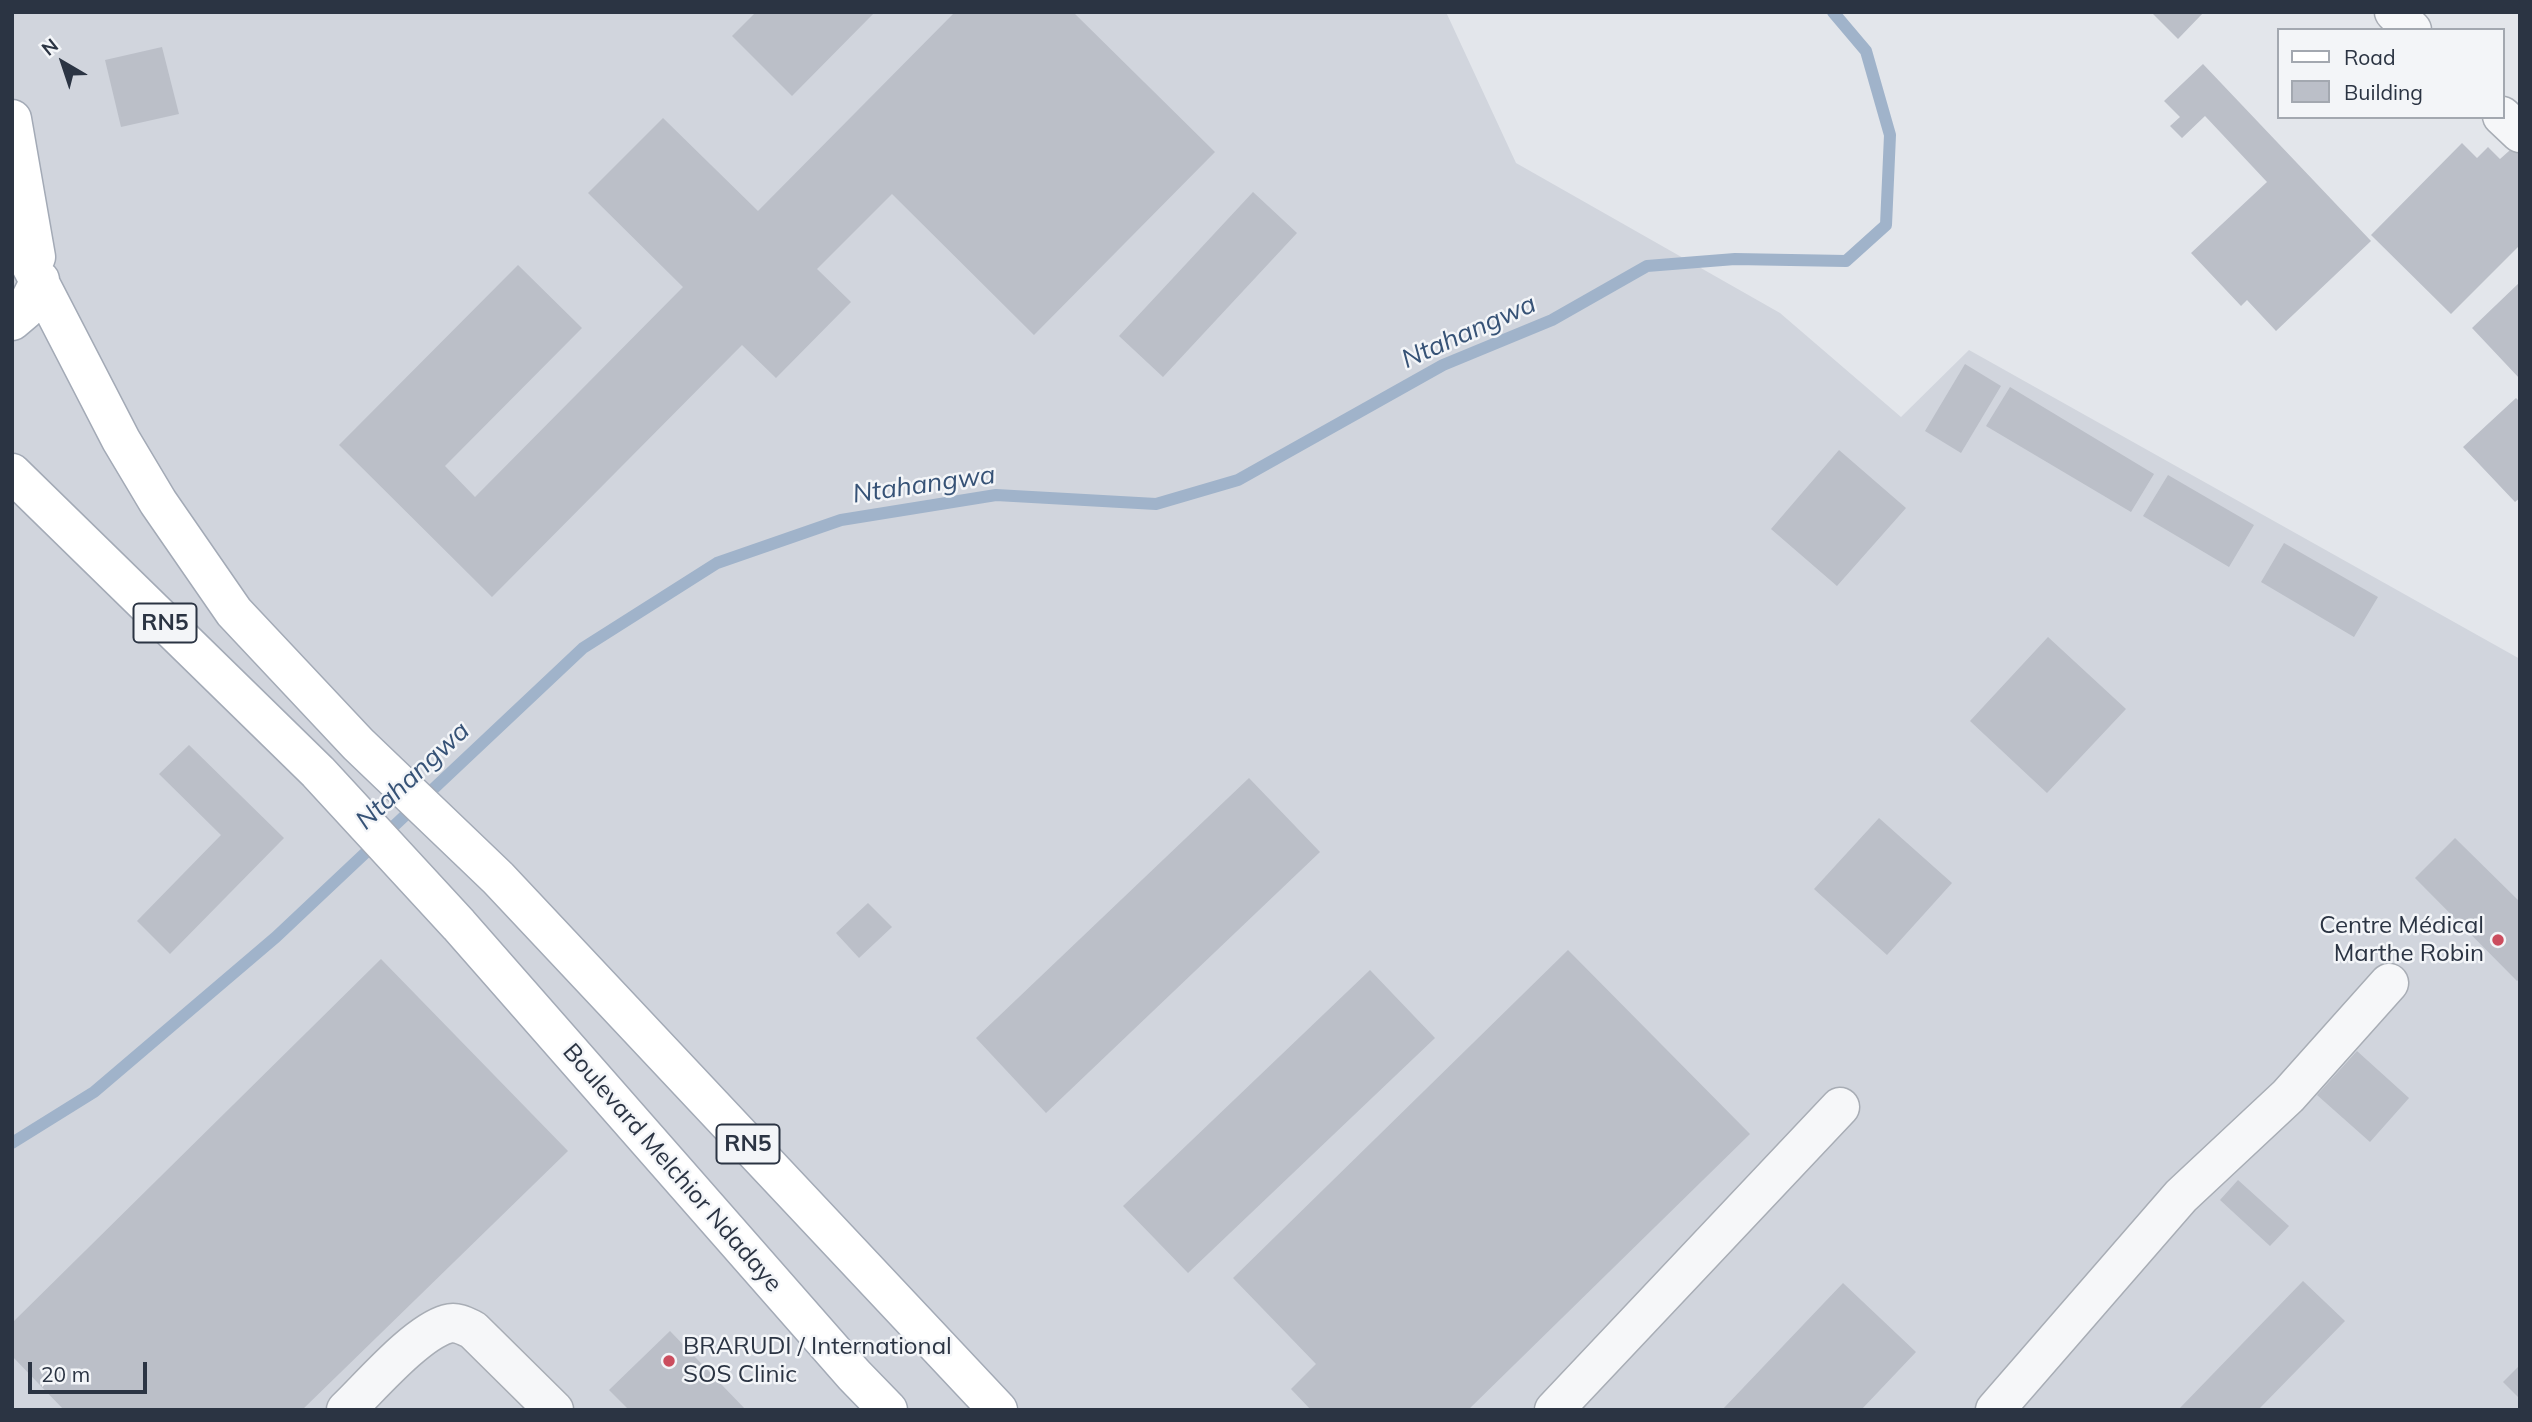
<!DOCTYPE html>
<meta charset="utf-8">
<style>
body{margin:0}
#map{position:relative;width:2532px;height:1422px;overflow:hidden;background:#e3e6eb;font-family:Mulish,sans-serif}
canvas{display:block}
.frame{position:absolute;inset:0;border:14px solid #2b3443;pointer-events:none}
.legend{position:absolute;left:2277px;top:28px;width:228px;height:91px;box-sizing:border-box;background:#f3f5f8;border:2px solid #a3a8b0;margin:0;padding:9px 12px;list-style:none;font-size:21px;color:#2b3443}
.legend li{display:flex;align-items:center;gap:14px;height:35px}
.legend b{width:35px;border:2px solid #a3a8b0}
.north{position:absolute;left:28px;top:28px;width:70px;height:70px;-webkit-text-stroke:5px #f3f5f8;paint-order:stroke;rotate:321deg;font-size:19px;font-weight:700;line-height:28px;text-align:center;color:#2b3443}
.north::after{content:'';display:block;margin:auto;width:24px;height:32px;background:#2b3443;clip-path:polygon(50% 0,100% 100%,50% 72%,0 100%)}
.scale{position:absolute;left:28px;top:1362px;width:119px;height:32px;box-sizing:border-box;border:4px solid #2b3443;border-top:0;padding-left:9px;font-size:21px;line-height:24px;white-space:nowrap;color:#2b3443;-webkit-text-stroke:5px #f3f5f8;paint-order:stroke}
</style>
<div id="map">
<canvas width="2532" height="1422"></canvas>
<div class="frame"></div>
<ul class="legend">
<li><b style="height:9px;background:#fff"></b>Road</li>
<li><b style="height:19px;background:#bbbfc8"></b>Building</li>
</ul>
<div class="north">N</div>
<div class="scale">20 m</div>
</div>
<script>
const c = document.querySelector('canvas').getContext('2d');
c.lineJoin = 'round';
function fillPath(path, color) { c.fillStyle = color; c.fill(path, 'evenodd'); }
function trace(path, color, width, dash) { c.strokeStyle = color; c.lineWidth = width; c.lineCap = dash ? 'butt' : 'round'; c.setLineDash(dash || []); c.stroke(path); }
function label(font, color, halo, rows, align = 'center') {
  c.font = font + ' Mulish,sans-serif'; c.lineWidth = 5; c.setLineDash([]); c.textBaseline = 'middle'; c.strokeStyle = halo; c.fillStyle = color; for (const [text, x, y, turn = 0] of rows) {
    c.save(); c.translate(x, y); c.rotate((+turn || 0) * Math.PI / 180); c.textAlign = isNaN(turn) ? turn : align; if (halo) c.strokeText(text, 0, 0); c.fillText(text, 0, 0); c.restore();
  }
}
fillPath(new Path2D(`
 M 12,12 L 1446,12 L 1516,163 L 1780,313 L 1901,417 L 1969,350 L 2520,659 L 2520,1410 L 12,1410 Z`), '#d1d5dd');
trace(new Path2D(`
 M 12,1143 L 94,1092 L 276,937 L 583,648 L 717,563 L 841,520 L 996,495 L 1156,504 L 1238,480 L 1443,365 L 1552,320 L 1647,266 L 1735,259 L 1846,261 L 1886,225 L 1890,135 L 1866,51 L 1833,12`), '#a0b3ca', 12);
fillPath(new Path2D(`
 M 756,12 L 875,12 L 792,96 L 732,36 Z
 M 955,12 L 1073,12 L 1215,152 L 1034,335 L 892,194 L 817,269 L 851,302 L 776,378 L 742,345 L 492,597 L 339,445 L 518,265 L 582,328 L 445,466 L 475,497 L 683,287 L 588,193 L 663,118 L 758,211 Z
 M 2151,12 L 2204,12 L 2178,39 Z
 M 162,47 L 179,114 L 121,127 L 105,60 Z
 M 2203,64 L 2371,241 L 2276,331 L 2247,300 L 2241,306 L 2191,253 L 2267,182 L 2205,116 L 2182,138 L 2170,126 L 2180,117 L 2164,101 Z
 M 2462,143 L 2477,158 L 2488,147 L 2500,159 L 2518,143 L 2520,145 L 2520,245 L 2451,314 L 2371,235 Z
 M 1253,192 L 1297,233 L 1163,377 L 1119,336 Z
 M 2520,282 L 2520,379 L 2472,328 Z
 M 1965,364 L 2001,386 L 1961,453 L 1925,431 Z
 M 2010,387 L 2154,474 L 2131,512 L 1986,426 Z
 M 2516,398 L 2520,402 L 2520,498 L 2515,502 L 2463,447 Z
 M 1839,450 L 1906,508 L 1837,586 L 1771,529 Z
 M 2168,475 L 2254,525 L 2229,567 L 2143,516 Z
 M 2284,543 L 2378,597 L 2354,637 L 2261,582 Z
 M 2048,637 L 2126,709 L 2047,793 L 1970,721 Z
 M 189,745 L 284,838 L 170,954 L 137,921 L 221,835 L 159,774 Z
 M 1249,778 L 1320,852 L 1046,1113 L 976,1038 Z
 M 1879,818 L 1952,883 L 1887,955 L 1814,889 Z
 M 2455,838 L 2520,902 L 2520,978 L 2517,981 L 2415,878 Z
 M 868,903 L 892,927 L 859,958 L 836,933 Z
 M 1568,950 L 1750,1134 L 1468,1410 L 1311,1410 L 1291,1389 L 1316,1364 L 1233,1278 Z
 M 381,959 L 568,1151 L 302,1410 L 64,1410 L 12,1356 L 12,1323 Z
 M 1370,970 L 1435,1038 L 1188,1273 L 1123,1206 Z
 M 2357,1051 L 2409,1098 L 2370,1142 L 2317,1095 Z
 M 2238,1180 L 2289,1226 L 2270,1246 L 2220,1200 Z
 M 2303,1281 L 2345,1321 L 2258,1410 L 2178,1410 Z
 M 1843,1283 L 1916,1352 L 1861,1410 L 1722,1410 Z
 M 670,1331 L 746,1410 L 629,1410 L 609,1390 Z
 M 2520,1365 L 2520,1399 L 2503,1382 Z`), '#bbbfc8');
const minor = new Path2D(`
 M 2394,12 L 2412,30
 M 2502,116 L 2520,133
 M 346,1410 C 371,1386 416,1333 447,1324 C 457,1321 465,1326 473,1330 L 554,1410
 M 1554,1410 L 1840,1107
 M 1995,1410 L 2181,1196 L 2288,1096 L 2389,983`);
const major = new Path2D(`
 M 12,119 L 36,257
 M 12,229 L 121,440 L 158,502 L 234,612 L 358,744 L 498,878 L 998,1410
 M 12,321 L 25,310 L 40,280
 M 12,473 L 318,772 L 459,925 L 854,1375 L 888,1410`);
trace(minor, '#a8adb5', 41);
trace(major, '#a3aab6', 41);
trace(minor, '#f6f7f9', 38);
trace(major, '#fff', 38);
for (const [x, y, r, color] of [
 [2498,940,7,"#cb4d5e"],
 [669,1361,7,"#cb4d5e"]
]) { const dot = new Path2D(); dot.arc(x, y, r, 0, 2 * Math.PI); c.fillStyle = color; c.fill(dot); trace(dot, '#f3f5f8', 2.5); }
for (const [x, y, w] of [
 [165,623,63],
 [748,1144,63]
]) { const box = new Path2D(); box.roundRect(x - w / 2, y - 19.5, w, 39, 5); c.fillStyle = '#f3f5f8'; c.fill(box); trace(box, '#2b3443', 2); }
label('bold 23px', '#2b3443', null, [
 ["RN5",165,623],
 ["RN5",748,1144]
]);
label('24px', '#2b3443', '#f3f5f8', [
 ["Centre Médical",2484,926],
 ["Marthe Robin",2484,954],
 ["BRARUDI / International",683,1347,"left"],
 ["SOS Clinic",683,1375,"left"]
], 'right');
label('24px', '#2b3443', '#f3f5f8', [
 ["Boulevard Melchior Ndadaye",672,1168,49]
]);
label('italic 26px', '#365276', '#f3f5f8', [
 ["Ntahangwa",1469,332,-24],
 ["Ntahangwa",924,485,-8],
 ["Ntahangwa",413,776,-43]
]);
</script>
